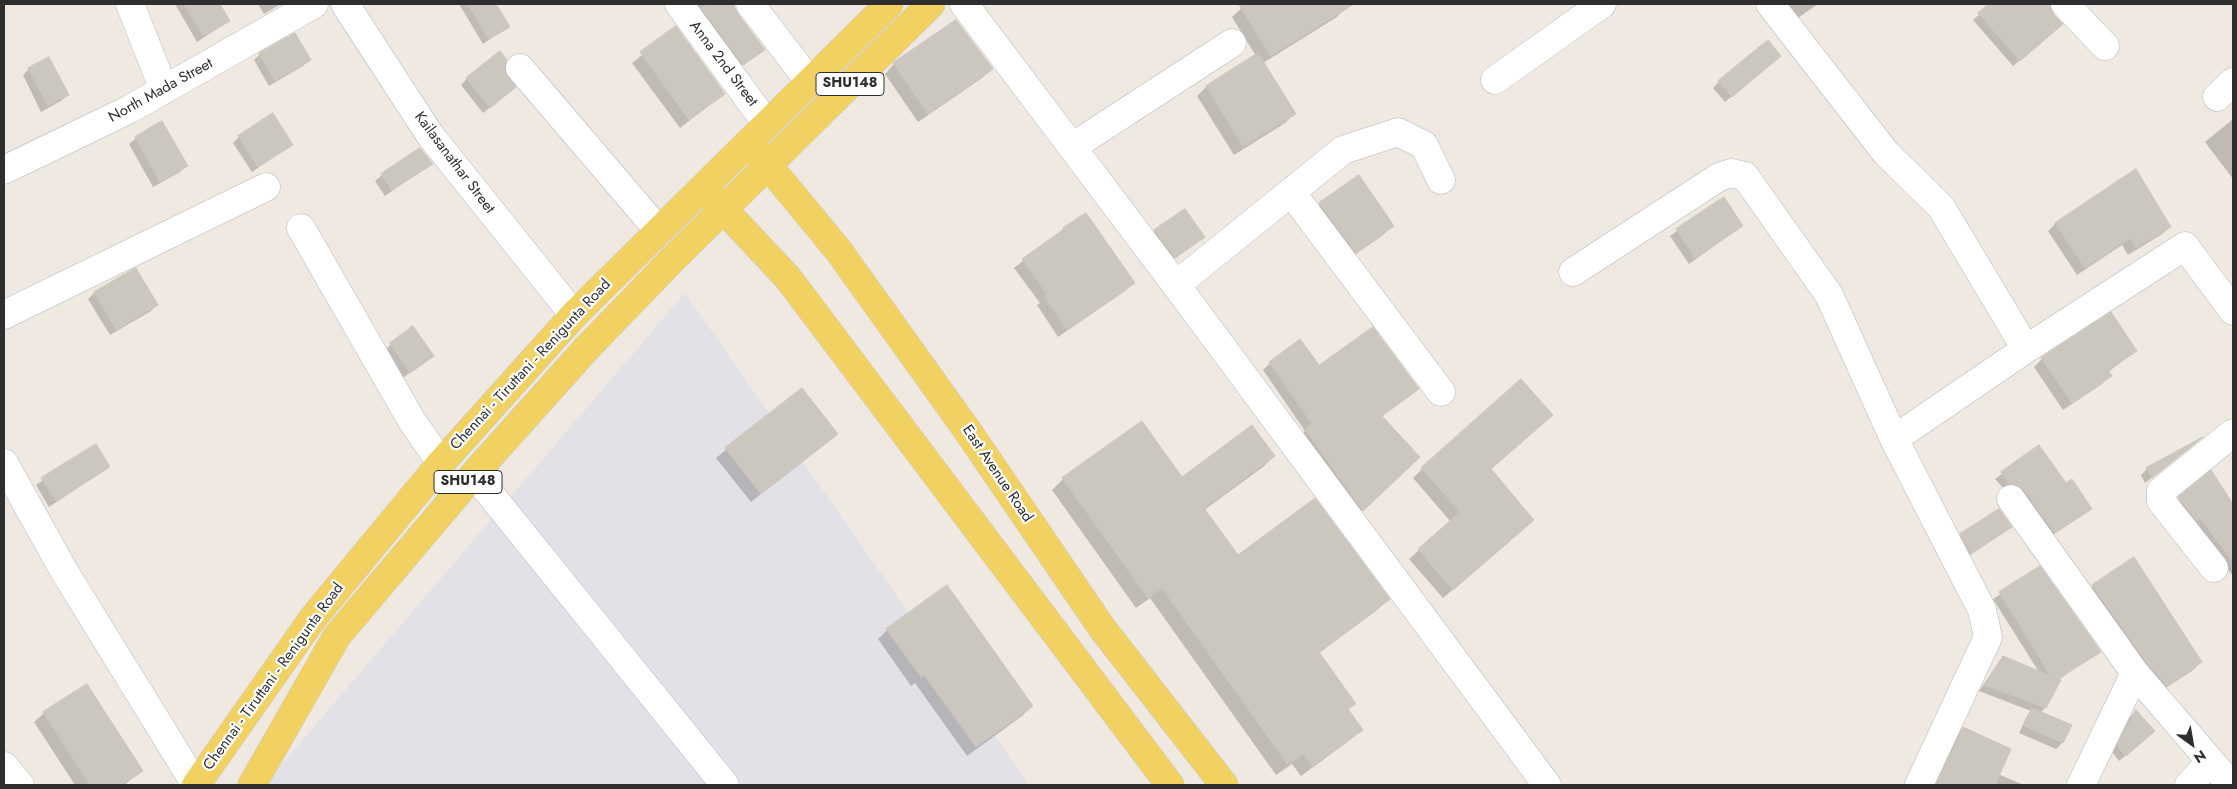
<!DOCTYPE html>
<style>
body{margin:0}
#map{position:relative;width:2237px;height:789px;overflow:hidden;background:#efe9e1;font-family:Jost,sans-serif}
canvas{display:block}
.frame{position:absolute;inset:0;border:5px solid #2e2e2e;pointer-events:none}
.north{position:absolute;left:2167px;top:719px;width:50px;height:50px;-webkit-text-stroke:4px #fff;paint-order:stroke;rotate:148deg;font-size:14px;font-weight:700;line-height:20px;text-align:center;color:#2e2e2e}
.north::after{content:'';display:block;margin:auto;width:18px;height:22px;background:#2e2e2e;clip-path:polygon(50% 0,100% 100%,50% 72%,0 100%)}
</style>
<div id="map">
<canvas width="2237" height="789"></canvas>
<div class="frame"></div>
<div class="north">N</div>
</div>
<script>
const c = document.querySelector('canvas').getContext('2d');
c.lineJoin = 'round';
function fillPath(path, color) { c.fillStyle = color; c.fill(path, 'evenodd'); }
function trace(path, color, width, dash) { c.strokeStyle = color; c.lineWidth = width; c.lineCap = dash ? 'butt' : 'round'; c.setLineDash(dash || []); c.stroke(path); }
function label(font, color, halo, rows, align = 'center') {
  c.font = font + ' Jost,sans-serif'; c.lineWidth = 4.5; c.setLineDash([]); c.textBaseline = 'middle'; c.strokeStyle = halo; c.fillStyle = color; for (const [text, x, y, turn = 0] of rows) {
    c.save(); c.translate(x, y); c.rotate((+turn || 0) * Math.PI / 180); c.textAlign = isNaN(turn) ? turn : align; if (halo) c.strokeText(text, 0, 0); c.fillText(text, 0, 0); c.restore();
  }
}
fillPath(new Path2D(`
 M 685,293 L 1029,785 L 264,785 Z`), '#e3e1e8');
fillPath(new Path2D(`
 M 175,4 L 219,4 L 229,21 L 197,42 Z
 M 258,4 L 281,4 L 264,14 Z
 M 459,4 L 495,4 L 508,26 L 483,44 Z
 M 691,4 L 731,4 L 764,50 L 736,70 Z
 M 1246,4 L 1344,4 L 1346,7 L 1337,17 L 1263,63 L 1294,114 L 1285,123 L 1234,155 L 1197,96 L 1206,87 L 1256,56 L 1232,17 Z
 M 1771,4 L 1818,4 L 1789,24 Z
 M 1991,4 L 2049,4 L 2055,30 L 2013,66 L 1973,20 Z
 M 676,28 L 724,94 L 680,128 L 632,63 Z
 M 260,54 L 309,60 L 303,66 L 269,86 L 254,60 Z
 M 1773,62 L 1725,102 L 1713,88 L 1719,82 Z
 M 894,64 L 992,69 L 982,78 L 918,122 L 885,74 Z
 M 29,69 L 68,95 L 61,101 L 41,112 L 23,75 Z
 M 503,72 L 508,93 L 483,113 L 461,85 L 467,79 Z
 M 2233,119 L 2233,179 L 2205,142 Z
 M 162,123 L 186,166 L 180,172 L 153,187 L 129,144 L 136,138 Z
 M 239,137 L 292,144 L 252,172 L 233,143 Z
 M 431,163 L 385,196 L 375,181 L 382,175 Z
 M 2135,170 L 2170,227 L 2162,234 L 2128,255 L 2122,245 L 2077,275 L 2048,231 L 2055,224 Z
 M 1358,177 L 1392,226 L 1383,235 L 1346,261 L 1310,213 L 1320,204 Z
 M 1724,198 L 1742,226 L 1689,264 L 1670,236 Z
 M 1064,229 L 1133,283 L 1125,291 L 1058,337 L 1037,305 L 1040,303 L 1014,268 Z
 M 1155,231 L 1204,237 L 1168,263 L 1149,237 Z
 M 136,270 L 157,304 L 151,311 L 110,335 L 88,299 L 94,293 Z
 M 413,328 L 432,356 L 403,378 L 384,350 Z
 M 2136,351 L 2108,372 L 2110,375 L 2102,384 L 2063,410 L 2034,367 L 2042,359 Z
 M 1270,363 L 1318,367 L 1417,389 L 1381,417 L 1418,457 L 1355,517 L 1299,437 L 1305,431 L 1263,370 Z
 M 801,389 L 836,434 L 751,502 L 716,458 Z
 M 2196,443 L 2145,483 L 2141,475 L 2147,469 Z
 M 96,445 L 109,467 L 49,507 L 36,485 Z
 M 2039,447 L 2066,485 L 2090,509 L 2048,538 L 1995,479 Z
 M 1274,456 L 1263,467 L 1204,510 L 1238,557 L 1388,599 L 1377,610 L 1319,653 L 1354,703 L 1347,710 L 1361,729 L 1350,740 L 1301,776 L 1292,764 L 1276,775 L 1150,598 L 1136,608 L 1052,490 L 1063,479 L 1182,479 Z
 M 1422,469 L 1524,529 L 1443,598 L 1409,559 L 1451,522 L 1413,478 Z
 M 2211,472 L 2233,506 L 2233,576 L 2194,524 L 2173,504 Z
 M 2010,527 L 1964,559 L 1955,541 L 1961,535 Z
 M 2133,559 L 2201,662 L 2193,670 L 2158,693 L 2085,594 L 2093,586 Z
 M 2039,568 L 2099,652 L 2058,680 L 2045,708 L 2040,713 L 2070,726 L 2062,743 L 2056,749 L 2019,733 L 2027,716 L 2031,711 L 1979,691 L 2003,657 L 2039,672 L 1993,599 Z
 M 887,630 L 1032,706 L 1022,716 L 967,756 L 915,683 L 911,686 L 878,639 Z
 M 2136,711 L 2147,737 L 2119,761 L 2112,752 L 2130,717 Z
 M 44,713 L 142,771 L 124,785 L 75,785 L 34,722 Z
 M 1963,729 L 1998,774 L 2024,785 L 1934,785 L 1957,735 Z`), '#0003');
const building = new Path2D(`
 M 184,4 L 220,4 L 230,21 L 204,36 Z
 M 468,4 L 496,4 L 510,27 L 489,39 Z
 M 707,4 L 733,4 L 738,14 L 765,50 L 743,65 L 701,8 Z
 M 1239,4 L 1354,4 L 1271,56 Z
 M 1989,4 L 2050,4 L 2053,14 L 2063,24 L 2020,61 L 1978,13 Z
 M 956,20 L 993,69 L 928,114 L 893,63 Z
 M 676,26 L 725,94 L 689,120 L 640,52 Z
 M 295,33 L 311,60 L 275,81 L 259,53 Z
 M 1768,40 L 1781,56 L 1732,97 L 1718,81 Z
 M 500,51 L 507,60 L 505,71 L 516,87 L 490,108 L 466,78 Z
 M 1258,53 L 1296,114 L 1243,146 L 1206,86 Z
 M 49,57 L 69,95 L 48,106 L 28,68 Z
 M 273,113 L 293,145 L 258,167 L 238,136 Z
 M 162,121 L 188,166 L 160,182 L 135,137 Z
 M 420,148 L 433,164 L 392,190 L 381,174 Z
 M 2136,169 L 2171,227 L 2136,248 L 2130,238 L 2085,268 L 2055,223 Z
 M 1359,175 L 1394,226 L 1356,253 L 1319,203 Z
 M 1724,197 L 1743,226 L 1695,258 L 1676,229 Z
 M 1185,209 L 1205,237 L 1175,258 L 1154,230 Z
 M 1086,213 L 1135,283 L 1067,330 L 1044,296 L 1047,294 L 1022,259 L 1064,229 L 1063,228 Z
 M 136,268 L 158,305 L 116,330 L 94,292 Z
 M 2111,312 L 2137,351 L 2108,370 L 2112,376 L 2072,403 L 2041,358 Z
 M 413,326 L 434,356 L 410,373 L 390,343 Z
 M 1373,327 L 1419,389 L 1382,416 L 1420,457 L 1363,511 L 1305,429 L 1312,424 L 1269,362 L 1300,339 L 1319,365 Z
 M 1521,379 L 1553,415 L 1491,469 L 1534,520 L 1453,590 L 1418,549 L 1460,512 L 1421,468 Z
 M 802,388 L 838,434 L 761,494 L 725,448 Z
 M 1142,421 L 1182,477 L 1252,425 L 1275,456 L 1204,508 L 1238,555 L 1315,498 L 1390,599 L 1319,652 L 1356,704 L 1348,709 L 1363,730 L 1312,766 L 1304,754 L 1288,765 L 1162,588 L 1148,598 L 1062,478 Z
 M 2203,437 L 2152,478 L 2146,468 Z
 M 96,444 L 110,467 L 56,501 L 41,478 Z
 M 2039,445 L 2066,483 L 2072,479 L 2092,509 L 2055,533 L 2024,490 L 2017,485 L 2009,484 L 2001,472 Z
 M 2211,470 L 2233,504 L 2233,562 L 2201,519 L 2197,521 L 2178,497 Z
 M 1999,509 L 2012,527 L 1971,554 L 1960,534 Z
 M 2134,557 L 2202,662 L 2167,686 L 2147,663 L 2092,585 Z
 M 2040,566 L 2101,652 L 2058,679 L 2061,680 L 2046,708 L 1984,685 L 2003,656 L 2051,676 L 1999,592 Z
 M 947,585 L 1033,706 L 976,747 L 924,675 L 921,677 L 886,629 Z
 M 87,684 L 143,771 L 121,785 L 90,785 L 43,712 Z
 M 2032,708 L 2072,725 L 2063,743 L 2024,726 Z
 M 2136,710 L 2155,731 L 2126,756 L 2117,746 Z
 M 1963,727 L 2011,749 L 1995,785 L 1936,785 Z`);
fillPath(building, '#cbc7bf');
trace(building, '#cbc5ba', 1);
const minor = new Path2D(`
 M 130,4 L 164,90
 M 345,4 L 430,135 L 574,315
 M 679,4 L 767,124
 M 750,4 L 810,82
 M 964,4 L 1176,285 L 1547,785
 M 1770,4 L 1886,153 L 1941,207 L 2026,349 L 1894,439
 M 2065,4 L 2105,46
 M 520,68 L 659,231
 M 1495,80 L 1602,4
 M 2217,97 L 2233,82
 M 1072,147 L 1232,43
 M 4,170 L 130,109 L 314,4
 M 1291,192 L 1441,392
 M 301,228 L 412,421 L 441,463
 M 1573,272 L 1719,177 L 1731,173 L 1745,176 L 1829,295 L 1894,439 L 1982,610 L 1988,637 L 1919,785
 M 1176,285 L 1343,150 L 1398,132 L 1424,145 L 1441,180
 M 4,315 L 266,187
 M 2026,349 L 2185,246 L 2233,311
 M 4,463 L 64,571 L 196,785
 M 474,474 L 725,785
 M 2011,499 L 2135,673 L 2231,785
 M 2214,568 L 2161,501 L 2161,491 L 2233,433
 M 4,766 L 20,785
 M 2081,785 L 2135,673
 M 2189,785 L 2210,762`);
const major = new Path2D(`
 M 757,152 L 838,250 L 967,430 L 1102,628 L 1224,785
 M 712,197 L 788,278 L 1170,785
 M 196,785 L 313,618 L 441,463 L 574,315 L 889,4
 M 252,785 L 337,636 L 474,474 L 586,349 L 672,260 L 931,4`);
trace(minor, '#b4b7c1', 29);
trace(major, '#c9c9c9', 29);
trace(minor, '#fff', 28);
trace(major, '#f2d163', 28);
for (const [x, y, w] of [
 [850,84,68],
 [468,482,68]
]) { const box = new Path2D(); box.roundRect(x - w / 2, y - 11.5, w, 23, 4); c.fillStyle = '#fff'; c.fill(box); trace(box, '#2e2e2e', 1); }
label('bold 14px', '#2e2e2e', null, [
 ["SHU148",850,84],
 ["SHU148",468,482]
]);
label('15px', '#2e2e2e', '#fff', [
 ["Anna 2nd Street",723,64,53],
 ["North Mada Street",161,91,-29],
 ["Kailasanathar Street",454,163,53],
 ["Chennai - Tiruttani - Renigunta Road",531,365,-47],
 ["East Avenue Road",997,474,56],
 ["Chennai - Tiruttani - Renigunta Road",274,677,-54]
]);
</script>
